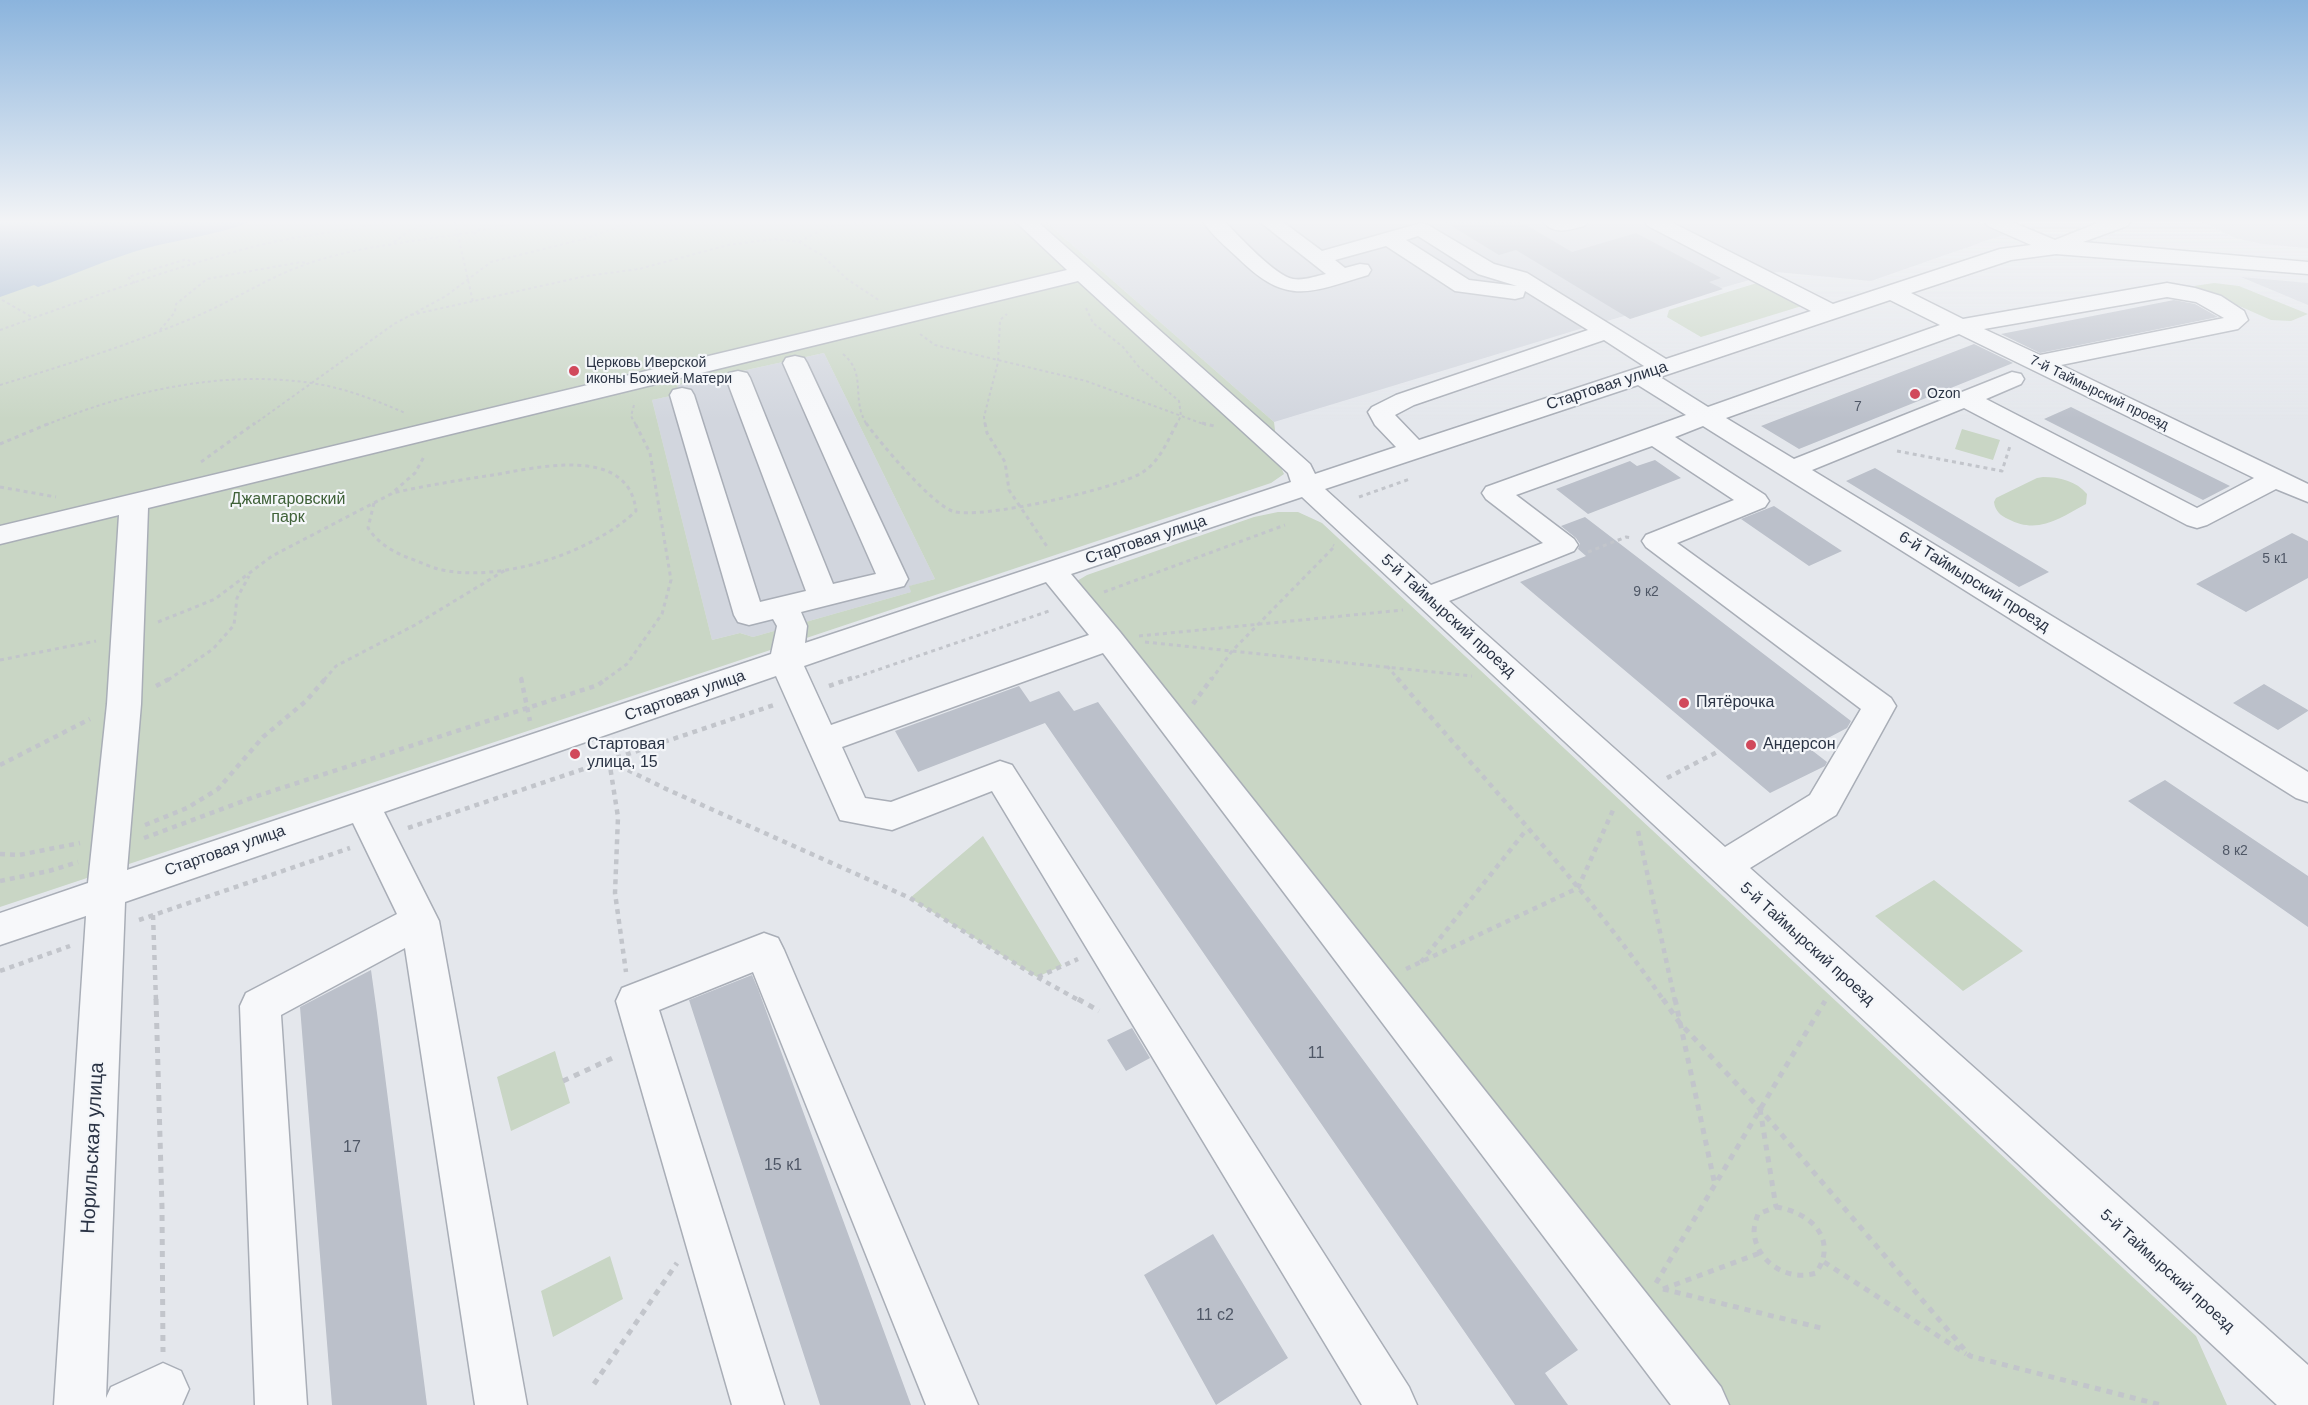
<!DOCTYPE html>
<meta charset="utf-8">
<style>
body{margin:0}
canvas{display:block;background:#e4e7ec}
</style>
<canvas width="2308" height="1405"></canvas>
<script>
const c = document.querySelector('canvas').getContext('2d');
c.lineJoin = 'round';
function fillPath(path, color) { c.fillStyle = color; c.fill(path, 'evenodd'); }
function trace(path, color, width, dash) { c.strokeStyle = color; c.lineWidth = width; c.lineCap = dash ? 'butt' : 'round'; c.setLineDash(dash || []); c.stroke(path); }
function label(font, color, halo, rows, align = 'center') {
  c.font = font + ' Arial,sans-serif'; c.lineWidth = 4.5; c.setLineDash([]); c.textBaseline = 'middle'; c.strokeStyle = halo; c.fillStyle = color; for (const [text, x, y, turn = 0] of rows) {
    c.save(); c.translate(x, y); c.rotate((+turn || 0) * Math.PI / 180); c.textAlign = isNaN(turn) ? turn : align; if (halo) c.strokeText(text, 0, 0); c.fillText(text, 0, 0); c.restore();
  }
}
fillPath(new Path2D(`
 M 1046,222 L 1978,222 L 2005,234 L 1871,281 L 1777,272 L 1593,325 L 1274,422 Z
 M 2202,222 L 2308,222 L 2308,248 L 2262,244 L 2235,238 Z
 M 2241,277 L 2308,283 L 2308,305 Z
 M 824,353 L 935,579 L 910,586 L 911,592 L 753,637 L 740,633 L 712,640 L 652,400 L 674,395 L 678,385 Z`), '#d2d6de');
fillPath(new Path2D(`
 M 0,222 L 1046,222 L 1274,422 L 1279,463 L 1284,474 L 1271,483 L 0,907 ZM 824,353 L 935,579 L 909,586 L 911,592 L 753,637 L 740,633 L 712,640 L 652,400 L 675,395 L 678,385 Z
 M 1757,283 L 1770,286 L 1805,305 L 1701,337 L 1667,317 L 1669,310 Z
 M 2214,283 L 2239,286 L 2308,314 L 2291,321 L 2271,320 L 2194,286 Z
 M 1962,429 L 2000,440 L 1993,460 L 1955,449 Z
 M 2043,477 C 2060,477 2076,481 2087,494 L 2086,504 C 2060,518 2038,535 2008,519 C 2001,516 1995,511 1994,502 L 1996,498 L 2037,478 Z
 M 1278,512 L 1298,512 L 1322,523 L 2196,1336 L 2227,1405 L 1720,1405 L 1078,589 L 1077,581 L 1087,575 L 1254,517 Z
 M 983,836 L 1062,966 L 1037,977 L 910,898 Z
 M 1934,880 L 2023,951 L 1963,991 L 1875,916 Z
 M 555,1051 L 570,1103 L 511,1131 L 497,1077 Z
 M 610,1256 L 623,1299 L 553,1337 L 541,1291 Z`), '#c9d6c5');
fillPath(new Path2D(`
 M 0,222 L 250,222 C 217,235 181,239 147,248 C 110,258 74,275 38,287 L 34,285 L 0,297 Z`), '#9fb4cc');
fillPath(new Path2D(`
 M 1445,222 L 1521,222 L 1572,252 L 1636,233 L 1721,278 L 1709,282 L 1723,289 L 1630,319 L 1516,250 L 1499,255 Z
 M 2174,300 L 2195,304 L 2218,317 L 2040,353 L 2001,334 Z
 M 1974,344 L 2013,363 L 1799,449 L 1761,426 Z
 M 2071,407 L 2119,431 L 2230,486 L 2203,500 L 2044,419 Z
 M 1655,460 L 1681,478 L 1588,514 L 1556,489 L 1630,461 L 1637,466 Z
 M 1875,468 L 1957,517 L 2049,572 L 2019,587 L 1846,481 Z
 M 1774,506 L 1842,551 L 1809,566 L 1741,519 Z
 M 1585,517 L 1851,721 L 1847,728 L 1809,748 L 1827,762 L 1825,766 L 1770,793 L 1520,582 L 1586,556 L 1578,549 L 1580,544 L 1576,538 L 1561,526 Z
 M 2292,533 L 2308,541 L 2308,578 L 2246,612 L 2196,584 Z
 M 2264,684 L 2308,710 L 2308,711 L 2278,730 L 2233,703 Z
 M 1019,686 L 1030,702 L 1059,691 L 1074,711 L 1098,702 L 1578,1350 L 1545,1373 L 1568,1405 L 1515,1405 L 1045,723 L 918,772 L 895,731 Z
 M 2165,780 L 2308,876 L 2308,927 L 2128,801 Z
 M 371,970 L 377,1013 L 427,1405 L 332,1405 L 300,1007 Z
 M 752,975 L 758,989 L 911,1405 L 820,1405 L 689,1000 Z
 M 1132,1028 L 1150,1058 L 1126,1071 L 1107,1040 Z
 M 1213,1234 L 1288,1358 L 1216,1405 L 1144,1275 Z`), '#bbc0ca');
const minor = new Path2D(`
 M 1016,222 L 1038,222 L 1310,464 L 1315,474 L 1396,447 L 1375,425 L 1368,412 L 1372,407 L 1396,395 L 1588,330 L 1525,291 L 1523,297 L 1515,299 L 1455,291 L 1386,246 L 1335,260 L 1345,268 L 1360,264 L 1368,265 L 1371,270 L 1368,275 C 1308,293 1287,306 1238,258 C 1226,247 1212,235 1203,222 L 1225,222 C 1239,236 1275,276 1293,279 C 1304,281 1316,276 1326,274 L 1260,222 L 1283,222 L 1322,251 L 1421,223 L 1428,225 L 1494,264 L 1527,273 L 1666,359 L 1811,311 L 1648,226 L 1645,222 L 1671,222 L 1833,304 L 2000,249 L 2031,245 L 1988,226 L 1985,222 L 2012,222 L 2055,240 L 2100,222 L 2130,222 L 2127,226 L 2083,242 L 2308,262 L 2308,274 L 2056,254 L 2011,260 L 1911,293 L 1963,319 L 2167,283 L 2195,288 L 2221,296 L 2244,311 L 2248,320 L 2238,329 L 2061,365 L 2308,484 L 2308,502 L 2276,489 L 2207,525 L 2197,528 L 2187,525 L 1964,408 L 1812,470 L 2308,772 L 2308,802 L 2296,798 L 1703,426 L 1675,437 L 1765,495 L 1769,501 L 1765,507 L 1677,543 L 1891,698 L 1896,706 L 1836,815 L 1750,868 L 2308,1365 L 2308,1405 L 2277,1405 L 1302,497 L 1071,574 L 1120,632 L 1721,1387 L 1729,1405 L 1671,1405 L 1103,653 L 842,747 L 865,798 L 891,802 L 1000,761 L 1012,765 L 1409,1387 L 1417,1405 L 1362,1405 L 992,791 L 892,830 L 840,820 L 776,676 L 384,812 L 439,921 L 527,1405 L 475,1405 L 405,948 L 281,1015 L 307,1405 L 255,1405 L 240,1006 L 246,993 L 397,914 L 353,823 L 125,902 L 106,1398 L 111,1387 L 163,1363 L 181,1371 L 189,1389 L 182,1405 L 54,1405 L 86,916 L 0,945 L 0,913 L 88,883 L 107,704 L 119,515 L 0,544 L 0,526 L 1067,270 ZM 1418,236 L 1478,274 L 1517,286 L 1469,280 L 1406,240 ZM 1078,281 L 1288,473 L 1291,482 L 805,643 L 807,626 L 801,612 L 904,586 L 908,579 L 807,363 L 804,358 L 795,356 L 786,358 L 783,363 L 876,574 L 833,584 L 750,378 L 747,373 L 738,371 L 729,373 L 726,378 L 806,591 L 760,602 L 694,395 L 691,390 L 682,388 L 673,390 L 670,395 L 734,615 L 738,622 L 749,625 L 773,619 L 777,626 L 771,654 L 127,870 L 141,704 L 148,508 ZM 2167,297 L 2196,302 L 2224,318 L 2040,355 L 1984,329 ZM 1890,300 L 1940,325 L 1708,407 L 1660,377 ZM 1959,334 L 2254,478 L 2197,508 L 1986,399 L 2021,384 L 2024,379 L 2021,374 L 2012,372 L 1794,459 L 1726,418 ZM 1604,340 L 1644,366 L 1419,440 L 1395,415 L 1414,405 ZM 1638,385 L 1686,415 L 1486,487 L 1482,493 L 1486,499 L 1543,543 L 1431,585 L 1325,489 ZM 1652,446 L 1734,500 L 1646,535 L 1642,541 L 1646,547 L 1861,709 L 1810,795 L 1725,847 L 1449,601 L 1574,551 L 1578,545 L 1574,539 L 1516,495 ZM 1046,582 L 1089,635 L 831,725 L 804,666 Z
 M 1544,222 L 1587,222 L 1584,226 C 1570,230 1553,235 1544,222 Z
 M 764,933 L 778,938 L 784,950 L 978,1405 L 926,1405 L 753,972 L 659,1010 L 784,1405 L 732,1405 L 616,1001 L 622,988 Z`);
trace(minor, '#a9aeb7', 3);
trace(new Path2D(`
 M 455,222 L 473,302
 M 474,234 L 486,222
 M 799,242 L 827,227 L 865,222
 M 389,246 L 412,229 L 433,222
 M 135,283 L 128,277 L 187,259 L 195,265
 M 2,300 L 32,317
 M 1086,308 L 1093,323 L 1123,347 L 1139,367 L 1179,401 L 1181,416 L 1176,425
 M 411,315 L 586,276 L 639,269 L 728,245 L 775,239 L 799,242 L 822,255 L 847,279 L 880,301
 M 0,330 C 89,298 180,264 273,242 C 310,234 348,231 385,222
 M 160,330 L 175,312 L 176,304 L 207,279 L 301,262 L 307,263
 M 920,334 L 935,345 L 1086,381 L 1206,425
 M 843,354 C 868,375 850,398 867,425
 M 0,385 C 69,364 139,342 206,312 C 239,297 270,277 304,265 C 373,240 448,241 518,222
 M 634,405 L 631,416 L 636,425
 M 46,425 C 132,389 235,367 328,386 C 355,392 380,402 405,413
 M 253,425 L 394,324 L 446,296 L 491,262 L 584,239 L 632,222
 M 985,425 L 984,417 L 998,362 L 1000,320 L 1007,314`), '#c2c5cb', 2, [3, 3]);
trace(new Path2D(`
 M 866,423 C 881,444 931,503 952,511 C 977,521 1120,488 1143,472 C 1160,461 1168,440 1177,423
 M 985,423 L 987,433 L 1005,462 L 1009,490 L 1048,548
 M 1202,423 L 1214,426
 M 0,444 L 50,423
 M 1897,451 L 2002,471 L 2010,446
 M 201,462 L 255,423
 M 0,487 L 56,497
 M 1359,497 L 1410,479
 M 374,503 L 368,528 C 380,546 397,554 417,561 C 424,564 431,567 438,569 C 499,584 592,553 636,511 C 629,444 535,468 493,475 C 459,480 425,486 392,493
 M 1588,552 L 1626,537 L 1632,538
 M 1104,592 L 1285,525
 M 158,622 L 215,599 L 272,556 L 391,494 L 415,473 L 425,455
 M 1139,636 L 1403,610
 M 1145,642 L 1472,676
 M 0,660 L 96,641
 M 1387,666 L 1399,680
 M 521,677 L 522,680
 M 168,680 L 213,649 L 234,625 L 237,598 L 249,576
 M 324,680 L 336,666 L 415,625 L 507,569
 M 605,680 L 627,664 L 662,614 L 671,580 L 650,453 L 635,423
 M 848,680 L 1052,610
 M 1211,680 L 1232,651 L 1335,546 L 1333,545`), '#c2c5cb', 3, [4, 4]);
trace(new Path2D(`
 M 521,678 L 530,721
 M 1397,678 C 1488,784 1585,886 1664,1001
 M 156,686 L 171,678
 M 829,686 L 852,678
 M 1193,704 L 1212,678
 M 609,760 L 618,817 L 615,893 L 626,972
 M 610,761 L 664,788 L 910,898 L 1037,977 L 1080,1001
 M 0,765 L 90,719
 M 1667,778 L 1719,751
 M 145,825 L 187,808 L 218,789 L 263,737 L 306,701 L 326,678
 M 408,828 L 774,705
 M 1638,831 L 1675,1001
 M 144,838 L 257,796 L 598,685 L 607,678
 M 0,854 L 19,855 L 80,843
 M 0,881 L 49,871 L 78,862
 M 153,915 L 156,1001
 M 139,920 L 350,848
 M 1421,962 L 1527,829
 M 1406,969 L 1578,888 L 1614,808
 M 0,971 L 70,946
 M 1038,977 L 1078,959`), '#c2c5cb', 4.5, [5, 5]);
trace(new Path2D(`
 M 156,999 L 162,1207 L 163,1352
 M 1078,999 L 1099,1011
 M 1663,999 L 1679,1022 L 1760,1109 L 1970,1356 L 2161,1405
 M 1675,999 L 1715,1185
 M 563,1081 L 617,1056
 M 1760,1109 L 1776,1207
 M 1776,1207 C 1810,1212 1839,1239 1816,1273 C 1788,1282 1756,1262 1754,1232 C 1754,1226 1756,1220 1758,1214 Z
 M 1824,1262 L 1966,1354
 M 1656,1283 L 1825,1001
 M 1663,1289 L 1821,1328
 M 1663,1289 L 1760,1253
 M 594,1384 L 677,1263`), '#c2c5cb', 5, [6, 6]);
fillPath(minor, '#f7f8fa');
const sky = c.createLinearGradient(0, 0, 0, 419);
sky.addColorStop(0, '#8bb4dd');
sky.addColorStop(0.53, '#f3f4f6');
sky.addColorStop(1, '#f3f4f600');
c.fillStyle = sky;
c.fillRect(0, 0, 2308, 419);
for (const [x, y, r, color] of [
 [574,371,6,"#d1495b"],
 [1915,394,6,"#d1495b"],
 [1684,703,6,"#d1495b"],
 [1751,745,6,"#d1495b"],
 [575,754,6,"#d1495b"]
]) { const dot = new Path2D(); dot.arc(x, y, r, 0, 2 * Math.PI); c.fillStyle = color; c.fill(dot); trace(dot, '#f4f6f9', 2); }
label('14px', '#2b3445', '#f4f6f9', [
 ["Церковь Иверской",586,363],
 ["иконы Божией Матери",586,379],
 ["Ozon",1927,394]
], 'left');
label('14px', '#2b3445', '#f4f6f9', [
 ["7-й Таймырский проезд",2099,393,26]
]);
label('14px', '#4f5766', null, [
 ["7",1858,407],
 ["5 к1",2275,559],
 ["9 к2",1646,592],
 ["8 к2",2235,851]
]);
label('16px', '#2b3445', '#f4f6f9', [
 ["Стартовая улица",1607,386,-18],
 ["Стартовая улица",1146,540,-18],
 ["6-й Таймырский проезд",1974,582,32],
 ["5-й Таймырский проезд",1448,616,42],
 ["Стартовая улица",685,696,-19],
 ["Стартовая улица",225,851,-19],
 ["5-й Таймырский проезд",1807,944,42],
 ["5-й Таймырский проезд",2167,1271,42]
]);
label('16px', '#3f6138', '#f4f6f9', [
 ["Джамгаровский",288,500],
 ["парк",288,518]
]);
label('16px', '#2b3445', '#f4f6f9', [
 ["Пятёрочка",1696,703],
 ["Стартовая",587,745],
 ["улица, 15",587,763],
 ["Андерсон",1763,745]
], 'left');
label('16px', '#4f5766', null, [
 ["11",1316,1054],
 ["17",352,1148],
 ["15 к1",783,1166],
 ["11 с2",1215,1316]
]);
label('20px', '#2b3445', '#f4f6f9', [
 ["Норильская улица",93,1148,-87]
]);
</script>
